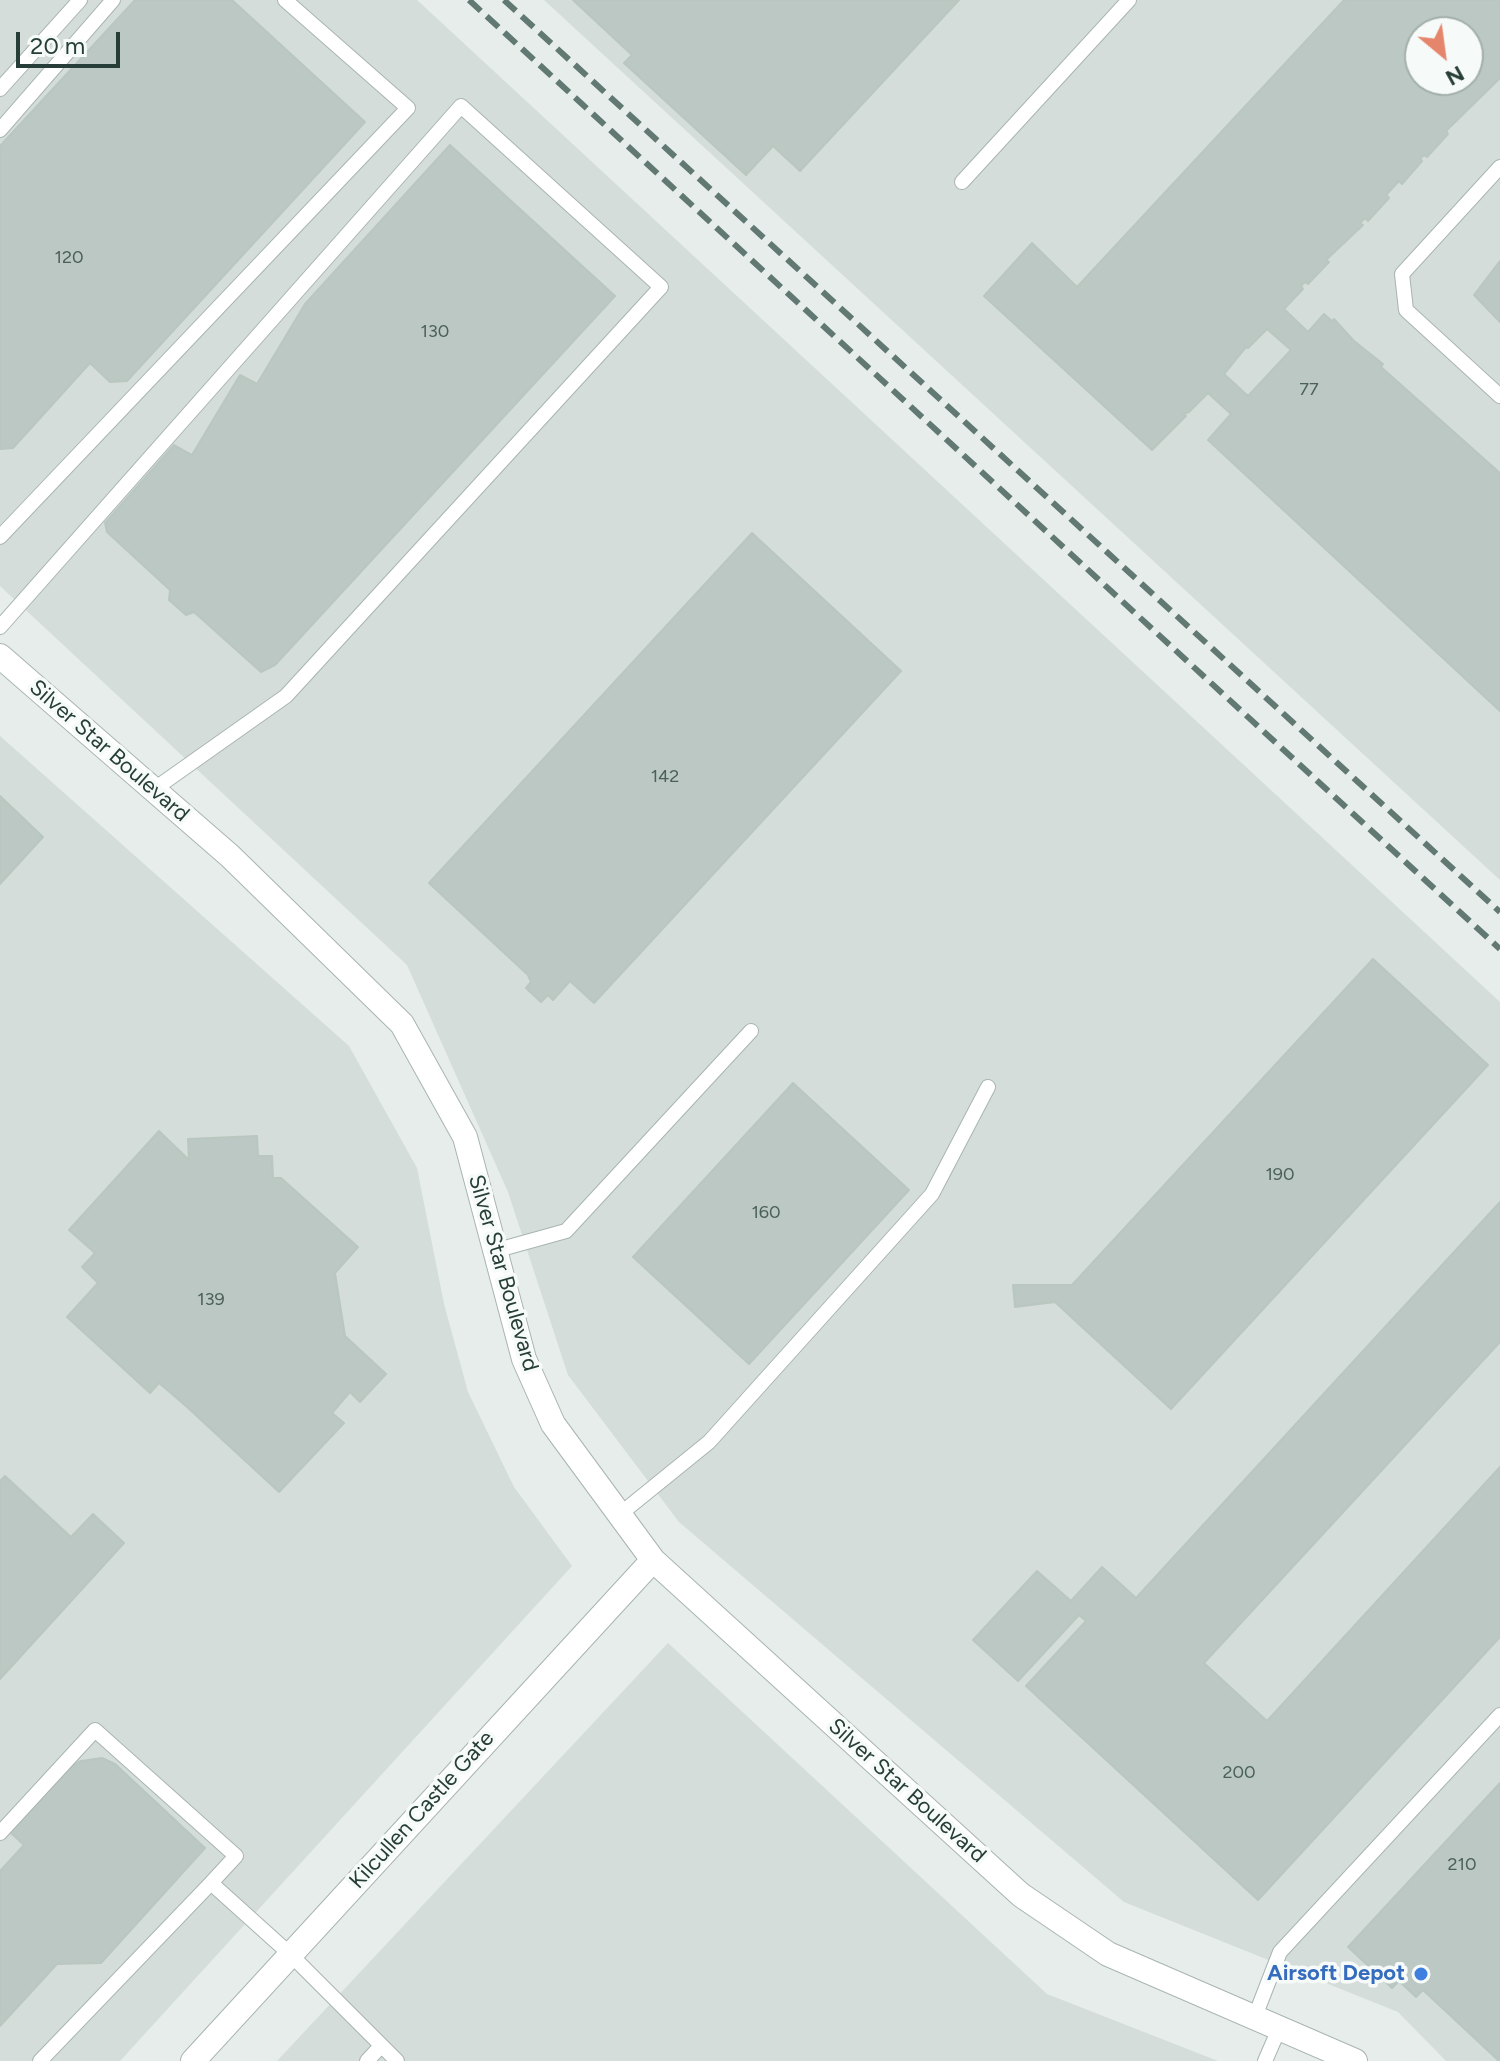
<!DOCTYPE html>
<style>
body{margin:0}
#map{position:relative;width:1500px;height:2061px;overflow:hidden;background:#e6edea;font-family:Figtree,sans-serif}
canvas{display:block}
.north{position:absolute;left:1404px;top:16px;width:80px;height:80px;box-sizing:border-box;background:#f6faf8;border:2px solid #a3afab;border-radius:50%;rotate:151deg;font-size:22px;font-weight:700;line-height:32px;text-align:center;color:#263e37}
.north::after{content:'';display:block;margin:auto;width:28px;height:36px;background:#e5866c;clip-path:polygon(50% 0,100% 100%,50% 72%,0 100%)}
.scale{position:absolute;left:16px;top:32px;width:104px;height:36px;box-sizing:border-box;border:4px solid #263e37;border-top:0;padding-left:10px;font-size:24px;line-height:28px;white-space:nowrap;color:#263e37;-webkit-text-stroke:6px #f6faf8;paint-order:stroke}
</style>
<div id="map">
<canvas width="1500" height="2061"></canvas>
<div class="north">N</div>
<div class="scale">20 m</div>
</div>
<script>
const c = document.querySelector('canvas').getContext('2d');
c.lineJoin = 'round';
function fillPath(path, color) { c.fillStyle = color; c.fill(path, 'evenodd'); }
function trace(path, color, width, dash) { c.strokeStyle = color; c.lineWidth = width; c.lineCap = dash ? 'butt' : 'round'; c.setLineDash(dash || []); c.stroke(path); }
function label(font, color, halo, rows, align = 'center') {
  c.font = font + ' Figtree,sans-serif'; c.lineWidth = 7; c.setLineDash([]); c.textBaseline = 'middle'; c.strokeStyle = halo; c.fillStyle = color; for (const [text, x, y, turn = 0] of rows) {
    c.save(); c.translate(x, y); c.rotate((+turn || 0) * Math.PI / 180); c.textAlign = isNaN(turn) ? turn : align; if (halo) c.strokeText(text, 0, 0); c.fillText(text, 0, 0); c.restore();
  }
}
fillPath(new Path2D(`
 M 0,0 L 417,0 L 1500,1002 L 1500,2061 L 1446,2061 L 1398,2012 L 1124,1902 L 679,1522 L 568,1375 L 508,1192 L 407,965 L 0,586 Z
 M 544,0 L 1500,0 L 1500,880 ZM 1420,32 L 1468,32 L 1468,80 L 1420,80 Z
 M 0,736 L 349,1046 L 417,1168 L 444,1304 L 468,1392 L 514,1487 L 572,1566 L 120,2061 L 0,2061 Z
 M 668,1643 L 1047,1994 L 1218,2061 L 277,2061 Z`), '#d4ddd9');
const building = new Path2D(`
 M 135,0 L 232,0 L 365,122 L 127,381 L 110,382 L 90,363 L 13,448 L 0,449 L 0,146 Z
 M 573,0 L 959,0 L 800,171 L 773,146 L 746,175 L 624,63 L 632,55 Z
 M 1344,0 L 1500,0 L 1500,78 L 1446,131 L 1448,134 L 1427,157 L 1424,155 L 1420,159 L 1422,161 L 1402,184 L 1399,181 L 1386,195 L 1389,198 L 1368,221 L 1365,218 L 1360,223 L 1363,225 L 1326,260 L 1329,262 L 1308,284 L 1305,282 L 1301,286 L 1303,289 L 1284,309 L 1308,332 L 1324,314 L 1332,321 L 1334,319 L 1354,341 L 1383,364 L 1381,367 L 1500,473 L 1500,711 L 1208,440 L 1231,414 L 1208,393 L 1189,412 L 1183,414 L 1186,416 L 1152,450 L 984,296 L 1032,243 L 1077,287 ZM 1420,32 L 1468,32 L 1468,80 L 1420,80 ZM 1267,329 L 1291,350 L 1248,396 L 1224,374 L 1246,347 L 1248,348 Z
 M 450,145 L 615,296 L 275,665 L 261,672 L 194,612 L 186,615 L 169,600 L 170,590 L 107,532 L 105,523 L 174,445 L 192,455 L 240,375 L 257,384 L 305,304 Z
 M 1500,261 L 1500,322 L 1474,295 Z
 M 752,533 L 901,671 L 594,1003 L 570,981 L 553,1000 L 548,995 L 541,1002 L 526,988 L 531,982 L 528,975 L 429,883 Z
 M 0,796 L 43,837 L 0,884 Z
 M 1373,959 L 1488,1065 L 1171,1409 L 1055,1302 L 1015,1307 L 1013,1285 L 1072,1285 Z
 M 793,1083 L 909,1190 L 749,1364 L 633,1257 Z
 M 159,1131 L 189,1160 L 188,1139 L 257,1136 L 258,1156 L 272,1156 L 273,1178 L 281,1178 L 358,1247 L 335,1273 L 345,1336 L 386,1374 L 360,1402 L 350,1392 L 332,1413 L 344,1423 L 279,1492 L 186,1406 L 159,1383 L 150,1393 L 67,1317 L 98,1283 L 82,1267 L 95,1253 L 69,1230 Z
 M 1500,1202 L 1500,1342 L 1204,1663 L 1267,1721 L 1500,1467 L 1500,1637 L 1258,1900 L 1026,1686 L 1086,1621 L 1079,1615 L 1018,1681 L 973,1640 L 1037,1571 L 1071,1601 L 1102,1567 L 1136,1598 Z
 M 5,1476 L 71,1537 L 93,1514 L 124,1543 L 0,1679 L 0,1481 Z
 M 102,1758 L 115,1764 L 205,1848 L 101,1963 L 57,1964 L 0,2026 L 0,1871 L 24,1845 L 10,1832 L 70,1767 L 81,1761 Z
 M 1500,1783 L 1500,2061 L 1499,2061 L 1423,1990 L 1416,1997 L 1399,1981 L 1392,1988 L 1348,1947 Z`);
fillPath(building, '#bbc8c3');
trace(building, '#b9c7c0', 2);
const lane = new Path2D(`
 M 0,89 L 80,0
 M 0,130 L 113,0
 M 1500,167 L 1402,274 L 1406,310 L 1500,396
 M 962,182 L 1129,0
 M 0,537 L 408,108 L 285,0
 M 0,627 L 461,106 L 661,287 L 286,696 L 153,790
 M 494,1251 L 566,1231 L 751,1031
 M 619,1515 L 709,1442 L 932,1194 L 988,1087
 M 0,1833 L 95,1730 L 236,1856 L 211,1883
 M 1254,2019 L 1280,1952 L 1500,1715
 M 40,2061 L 211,1883 L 291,1955 L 397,2061
 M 367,2061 L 381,2046
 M 1265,2061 L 1279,2029`);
const street = new Path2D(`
 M 0,656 L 230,856 L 402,1024 L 465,1137 L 524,1359 L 553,1424 L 653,1560 L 1021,1895 L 1108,1954 L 1355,2061
 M 193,2061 L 653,1560`);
trace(lane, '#a9b5b1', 16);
trace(street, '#a9b5b1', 26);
trace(lane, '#fff', 14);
trace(street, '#fff', 24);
trace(new Path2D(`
 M 469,0 L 1500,949
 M 504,0 L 1500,912`), '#617972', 6, [16, 8]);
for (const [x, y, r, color] of [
 [1421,1974,8,"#3f7fe0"]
]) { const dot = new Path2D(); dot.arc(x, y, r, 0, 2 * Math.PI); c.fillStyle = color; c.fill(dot); trace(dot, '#f6faf8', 3); }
label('18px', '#4b605a', null, [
 ["120",69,258],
 ["130",435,332],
 ["77",1309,390],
 ["142",665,777],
 ["190",1280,1175],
 ["160",766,1213],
 ["139",211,1300],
 ["200",1239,1773],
 ["210",1462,1865]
]);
label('22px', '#263e37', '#f6faf8', [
 ["Silver Star Boulevard",109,751,41],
 ["Silver Star Boulevard",503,1273,74],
 ["Silver Star Boulevard",907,1791,42],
 ["Kilcullen Castle Gate",422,1810,-48]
]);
label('bold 22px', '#366cbe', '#f6faf8', [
 ["Airsoft Depot",1405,1974]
], 'right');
</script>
